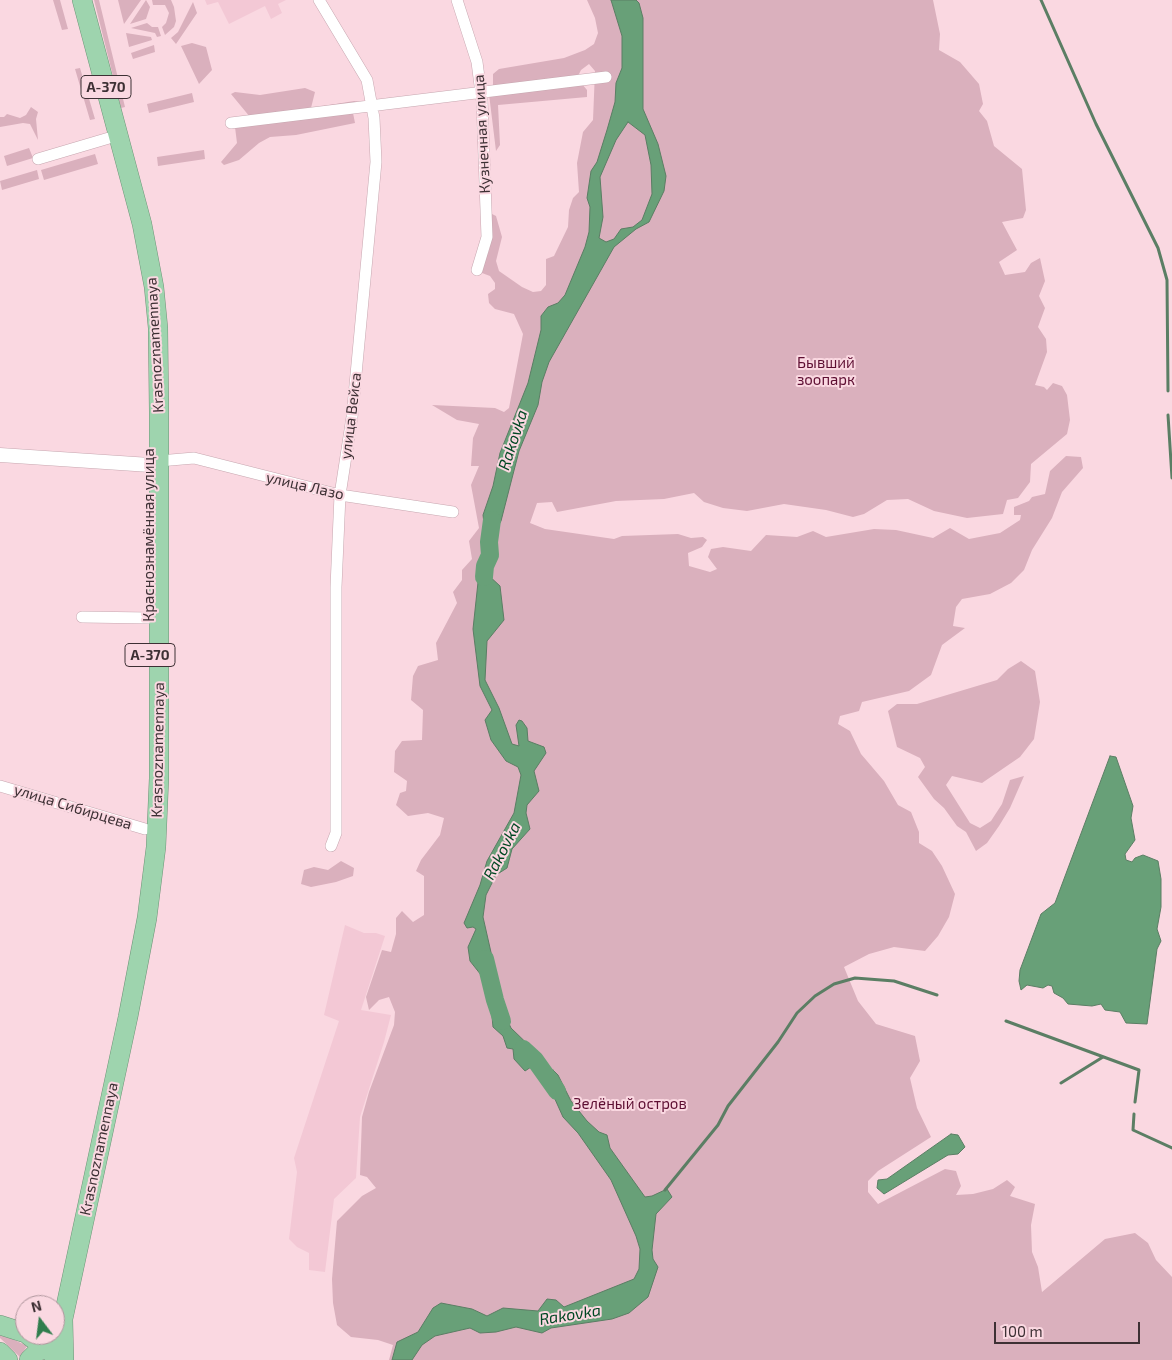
<!DOCTYPE html>
<html>
<head>
<meta charset="utf-8">
<style>
	body { margin:0 }
	#map { position:relative; width:1172px; height:1360px; overflow:hidden; background:#fad8e1; font-family:"Exo 2",sans-serif }
	canvas { display:block }
	.north { position:absolute; left:15px; top:1295px; width:50px; height:50px; box-sizing:border-box; background:#fad8e1; border:1px solid #ae959c; border-radius:50%; rotate:345deg; font-size:14px; font-weight:700; line-height:20px; text-align:center; color:#3d3034 }
	.north::after { content:''; display:block; margin:auto; width:18px; height:22px; background:#307d4d; clip-path:polygon(50% 0,100% 100%,50% 72%,0 100%) }
	.scale { position:absolute; left:994px; top:1322px; width:146px; height:22px; box-sizing:border-box; border:2px solid #3d3034; border-top:0; padding-left:6px; font-size:15px; line-height:18px; white-space:nowrap; color:#3d3034; -webkit-text-stroke:4px #fad8e1; paint-order:stroke }
</style>
</head>
<body>
<div id="map">
<canvas width="1172" height="1360"></canvas>
<div class="north">N</div>
<div class="scale">100 m</div>
</div>
<script>
const context = document.querySelector('canvas').getContext('2d');
context.lineJoin = 'round';
function paint(path, color) { context.fillStyle = color; context.fill(path, 'evenodd'); }
const poly = rows => new Path2D(rows.map(r => 'M' + r).join(''));
function stroke(path, color, width, dash) { context.strokeStyle = color; context.lineWidth = width; context.lineCap = dash ? 'butt' : 'round'; context.setLineDash(dash || []); context.stroke(path); }
function write(font, color, halo, rows, align = 'center') {
  context.font = font + ' "Exo 2",sans-serif'; context.lineWidth = 4; context.setLineDash([]); context.textBaseline = 'middle'; context.strokeStyle = halo; context.fillStyle = color; for (const [text, x, y, turn = 0] of rows) {
    context.save(); context.translate(x, y); context.rotate((+turn || 0) * Math.PI / 180); context.textAlign = isNaN(turn) ? turn : align; if (halo) context.strokeText(text, 0, 0); context.fillText(text, 0, 0); context.restore();
  }
}
paint(poly([
	[205,0,286,0,278,4,282,13,271,19,265,6,229,24,218,2,207,5],
	[345,925,364,933,376,933,385,936,361,1010,391,1015,384,1042,360,1117,356,1178,334,1199,325,1272,309,1270,309,1253,297,1247,289,1239,297,1172,294,1158,339,1021,324,1015]
]), '#f3c8d5');
paint(poly([
	[53,0,60,0,68,29,62,30],
	[94,0,99,0,125,107,121,108],
	[118,0,141,0,124,24],
	[146,0,150,7,146,19,130,24],
	[152,0,171,0,174,7,176,21,174,27,165,35,162,27,166,23,169,13,165,5,153,5],
	[587,0,933,0,940,34,939,50,960,62,979,84,983,104,979,111,987,121,994,146,1022,169,1026,210,1023,218,1002,222,1017,250,999,262,1005,275,1025,272,1031,263,1040,258,1045,281,1039,296,1045,308,1038,327,1046,339,1047,352,1035,385,1044,387,1047,390,1053,383,1062,386,1067,395,1070,420,1067,434,1031,464,1030,482,1018,498,1007,500,1003,514,967,518,934,511,908,499,887,500,864,514,853,517,826,510,784,504,747,511,723,508,704,502,694,493,664,499,616,501,557,512,552,502,537,503,530,523,545,529,614,539,622,536,678,534,691,538,703,537,707,540,702,547,688,553,689,566,710,572,717,569,708,557,711,549,723,547,751,551,766,535,797,537,813,531,826,537,874,529,896,530,933,538,950,528,969,539,1000,533,1020,520,1021,515,1014,515,1014,507,1029,501,1032,497,1045,494,1050,471,1066,456,1081,457,1083,468,1062,492,1052,518,1032,550,1024,570,1011,583,990,594,962,599,956,607,953,626,965,628,942,645,931,675,909,691,862,702,859,711,840,716,838,724,850,731,861,754,884,781,898,805,911,812,919,832,919,843,932,851,942,866,955,894,949,917,938,936,925,951,894,947,869,954,844,967,858,1001,876,1024,915,1036,920,1061,910,1078,917,1108,931,1137,878,1171,868,1181,868,1192,878,1204,945,1169,956,1171,961,1186,956,1195,973,1194,993,1189,1007,1180,1015,1187,1010,1196,1035,1204,1031,1225,1032,1252,1038,1267,1042,1292,1105,1239,1135,1233,1148,1243,1156,1260,1172,1277,1172,1360,389,1360,393,1345,378,1340,351,1337,337,1325,333,1303,332,1279,337,1221,362,1196,376,1188,367,1177,360,1175,362,1117,369,1092,394,1025,395,1012,389,997,379,1000,369,1010,366,997,382,950,391,952,396,934,396,918,402,911,413,922,424,915,424,876,416,871,421,860,440,835,444,818,428,813,408,816,396,805,400,793,406,791,407,781,394,772,395,751,402,741,422,740,423,710,411,700,413,676,418,666,438,660,436,643,457,603,453,592,462,580,462,570,472,559,469,541,479,528,471,485,479,466,471,466,473,438,479,424,457,420,432,405,495,408,504,412,509,408,523,334,514,314,495,309,489,303,488,294,495,289,495,283,490,276,482,273,484,261,489,251,492,214,496,216,502,237,496,261,499,271,522,287,533,292,541,291,546,285,546,259,554,256,568,227,569,210,573,198,579,192,577,163,583,132,593,120,595,71,589,64,581,70,577,78,587,90,587,97,498,105,500,145,496,151,488,86,493,86,493,74,499,69,564,58,585,50,594,44,598,33,595,18],
	[193,2,197,13,176,44,171,38,178,32],
	[147,23,152,27,158,27,161,36,157,37,155,33,131,28],
	[126,33,151,37,152,40,129,47],
	[192,43,206,47,212,70,199,84,181,46],
	[154,45,155,52,133,59,131,53],
	[80,68,95,119,90,120,75,69],
	[305,88,315,92,311,108,354,101,359,102,353,113,355,123,296,135,270,137,259,143,239,160,224,165,221,162,237,143,235,127,250,117,231,94,235,92,260,95],
	[192,93,194,102,149,113,147,104],
	[31,107,38,112,36,119,38,140,30,124,23,123,0,127,0,117,4,117,7,114,20,118,26,115],
	[29,148,33,158,7,166,4,156],
	[204,150,205,159,158,166,157,157],
	[95,154,98,164,44,180,41,170],
	[37,170,39,179,2,190,0,181],
	[1021,661,1035,671,1040,702,1034,739,1020,757,982,783,952,776,946,785,970,823,980,828,991,821,1002,804,1010,780,1024,776,1010,808,999,826,987,843,976,851,966,832,957,826,944,808,934,799,918,777,925,767,920,758,897,747,888,711,897,704,917,704,997,680,1008,669],
	[341,861,354,868,353,876,336,882,311,887,301,884,304,870,314,867,328,870],
	[0,1333,27,1346,20,1357,0,1338]
]), '#dab0bd');
const water = poly([
	[611,0,636,0,639,3,643,18,643,109,658,144,666,176,664,191,649,222,636,229,614,247,549,362,542,382,538,405,519,451,501,521,489,542,486,540,483,515,493,486,500,453,528,383,541,330,541,316,548,307,558,303,565,295,585,247,589,232,590,207,587,198,591,171,597,162,607,130,615,102,616,83,622,68,622,36,611,0],
	[628,122,645,135,651,165,652,194,642,220,633,227,621,229,614,239,606,242,599,238,603,217,600,177,616,140,628,122],
	[487,552,493,559,487,574,500,586,504,620,487,641,485,680,499,708,512,744,519,746,516,725,519,720,522,721,527,728,528,741,544,747,546,753,534,771,539,791,527,805,526,813,530,829,512,849,507,868,496,875,486,895,483,917,495,970,491,983,485,980,470,961,468,947,476,929,473,927,467,928,464,923,480,885,487,861,514,813,521,775,518,767,506,761,491,740,485,720,492,710,480,686,473,629,479,573,483,558,487,552],
	[1110,756,1116,757,1133,806,1131,818,1135,840,1125,854,1126,860,1132,862,1135,858,1143,855,1158,861,1161,879,1161,907,1157,929,1161,941,1157,949,1147,1024,1126,1023,1120,1012,1105,1010,1101,1004,1092,1006,1068,1004,1063,998,1054,993,1052,986,1048,985,1043,988,1027,985,1021,990,1019,981,1020,970,1041,914,1055,903,1110,756],
	[495,1000,500,1004,511,1028,544,1060,539,1066,534,1065,525,1071,514,1059,513,1049,507,1048,503,1036,493,1027,491,1006,495,1000],
	[553,1070,558,1075,571,1101,587,1121,599,1132,607,1135,610,1148,645,1197,652,1196,667,1189,672,1197,656,1214,652,1250,653,1259,658,1267,648,1297,629,1313,612,1319,551,1328,542,1333,516,1327,496,1332,480,1333,470,1328,435,1336,422,1345,412,1360,392,1360,397,1342,418,1332,433,1308,441,1303,472,1309,487,1316,503,1308,538,1311,547,1299,556,1300,564,1307,634,1279,639,1269,640,1249,636,1236,611,1180,578,1133,563,1117,554,1097,543,1083,544,1072,553,1070],
	[951,1134,958,1135,965,1147,958,1154,948,1155,884,1194,877,1188,878,1180,887,1179,951,1134]
]);
paint(water, '#68a078');
stroke(water, '#5b7e64', 1);
stroke(poly([
	[1041,0,1096,124,1158,248,1167,280,1168,391],
	[1168,415,1172,478],
	[1006,1021,1139,1070,1135,1102],
	[1061,1083,1103,1057],
	[1134,1114,1133,1130,1172,1148],
	[665,1190,718,1125,728,1106,778,1042,797,1013,815,996,834,984,855,978,894,981,937,995]
]), '#5b7e64', 3);
stroke(poly([
	[484,577,485,566,490,555,489,542,492,520],
	[485,959,495,1000,502,1021],
	[523,1049,535,1060,557,1091]
]), '#68a078', 18);
const minor = poly([
	[319,0,367,80,374,118,376,162,352,417,340,495,336,587,336,833,331,846],
	[457,0,477,62,482,101,487,237,477,270],
	[231,123,606,77],
	[38,159,109,138],
	[159,461,194,458,340,495,453,512],
	[82,617,149,618],
	[0,786,145,829]
]);
const tertiary = poly([
	[0,455,150,465]
]);
const trunk = poly([
	[0,1325,25,1333],
	[28,1335,61,1360],
	[0,1352,8,1360],
	[29,1360,43,1346,47,1335],
	[64,1360,63,1319,128,1017,147,918,156,847,159,778,159,412,158,328,154,287,142,224,82,0]
]);
stroke(minor, '#c7a7b0', 12);
stroke(tertiary, '#c7a7b0', 15);
stroke(trunk, '#6c9376', 20);
stroke(minor, '#fff', 11);
stroke(tertiary, '#fff', 14);
stroke(trunk, '#9ed4ae', 19);
for (const [x, y, w] of [
	[106,87,50],
	[150,655,50]
]) { const box = new Path2D(); box.roundRect(x - w / 2, y - 11.5, w, 23, 4); context.fillStyle = '#fad8e1'; context.fill(box); stroke(box, '#3d3034', 1); }
write('bold 14px', '#3d3034', null, [
	["А-370",106,87],
	["А-370",150,655]
]);
write('15px', '#3d3034', '#fad8e1', [
	["Кузнечная улица",482,134,-93],
	["Krasnoznamennaya",155,345,-93],
	["улица Вейса",351,416,-83],
	["улица Лазо",305,486,13],
	["Краснознамённая улица",149,535,-90],
	["Krasnoznamennaya",158,750,-89],
	["улица Сибирцева",73,807,17],
	["Krasnoznamennaya",99,1149,-78]
]);
write('15px', '#5d0e32', '#fad8e1', [
	["Бывший",826,363],
	["зоопарк",826,380],
	["Зелёный остров",630,1104]
]);
write('italic 16px', '#004823', '#fad8e1', [
	["Rakovka",513,440,-72],
	["Rakovka",502,851,-63],
	["Rakovka",570,1315,-9]
]);
</script>
</body>
</html>
